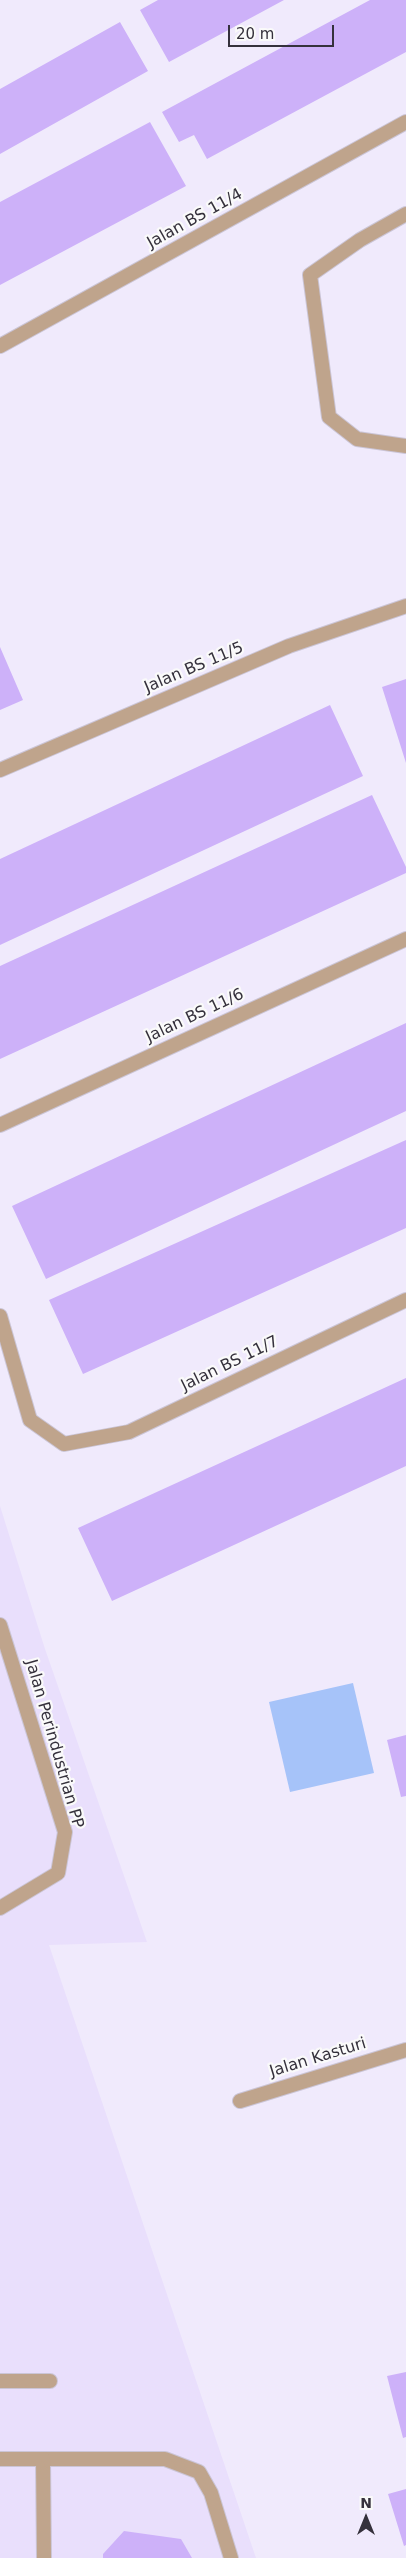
<!DOCTYPE html>
<html>
<head>
<meta charset="utf-8">
<style>
	body { margin:0 }
	#map { position:relative; width:406px; height:2558px; overflow:hidden; background:#f0eafc; font-family:"DejaVu Sans",sans-serif }
	canvas { display:block }
	.north { position:absolute; left:341px; top:2493px; width:50px; height:50px; -webkit-text-stroke:4px #fafafa; paint-order:stroke; rotate:0deg; font-size:14px; font-weight:700; line-height:20px; text-align:center; color:#35313c }
	.north::after { content:''; display:block; margin:auto; width:18px; height:22px; background:#35313c; clip-path:polygon(50% 0,100% 100%,50% 72%,0 100%) }
	.scale { position:absolute; left:228px; top:25px; width:106px; height:22px; box-sizing:border-box; border:2px solid #35313c; border-top:0; padding-left:6px; font-size:15px; line-height:18px; white-space:nowrap; color:#35313c; -webkit-text-stroke:4px #fafafa; paint-order:stroke }
</style>
</head>
<body>
<div id="map">
<canvas width="406" height="2558"></canvas>
<div class="north">N</div>
<div class="scale">20 m</div>
</div>
<script>
const context = document.querySelector('canvas').getContext('2d');
context.lineJoin = 'round';
function paint(path, color) { context.fillStyle = color; context.fill(path, 'evenodd'); }
const poly = rows => new Path2D(rows.map(r => 'M' + r).join(''));
function stroke(path, color, width, dash) { context.strokeStyle = color; context.lineWidth = width; context.lineCap = dash ? 'butt' : 'round'; context.setLineDash(dash || []); context.stroke(path); }
function write(font, color, halo, rows, align = 'center') {
  context.font = font + ' "DejaVu Sans",sans-serif'; context.lineWidth = 4.5; context.setLineDash([]); context.textBaseline = 'middle'; context.strokeStyle = halo; context.fillStyle = color; for (const [text, x, y, turn = 0] of rows) {
    context.save(); context.translate(x, y); context.rotate((+turn || 0) * Math.PI / 180); context.textAlign = isNaN(turn) ? turn : align; if (halo) context.strokeText(text, 0, 0); context.fillText(text, 0, 0); context.restore();
  }
}
paint(poly([
	[0,1506,45,1649,147,1942,49,1945,256,2558,0,2558]
]), '#e9dffc');
paint(poly([
	[353,1683,374,1773,290,1792,269,1702]
]), '#a6c3f9');
paint(poly([
	[158,0,284,0,169,62,140,10],
	[370,0,406,0,406,52,207,159,194,135,179,142,162,112],
	[120,22,148,71,0,154,0,89],
	[150,122,186,186,0,285,0,202],
	[0,647,23,700,0,710],
	[406,679,406,763,382,687],
	[330,705,363,776,0,945,0,859],
	[372,795,406,867,406,873,0,1059,0,966],
	[406,1023,406,1111,46,1279,12,1206],
	[406,1140,406,1228,83,1374,49,1300],
	[406,1378,406,1466,112,1601,78,1528],
	[406,1735,406,1796,401,1797,387,1740],
	[406,2372,406,2437,403,2438,387,2376],
	[406,2489,406,2545,404,2546,388,2494],
	[124,2531,181,2539,192,2558,103,2558,103,2554]
]), '#cdb1f9');
const service = poly([
	[406,214,360,240,310,275,329,417,357,439,406,446],
	[0,2381,50,2381],
	[43,2459,165,2459,199,2472,211,2493,231,2558]
]);
const minor = poly([
	[0,346,406,122],
	[0,770,289,646,406,606],
	[0,1125,406,939],
	[0,1316,30,1420,64,1444,129,1432,406,1300],
	[0,1625,65,1832,58,1873,0,1908],
	[0,2459,43,2459,44,2558]
]);
const tertiary = poly([
	[240,2101,406,2050]
]);
stroke(service, '#cbc5d6', 16);
stroke(minor, '#cbc5d6', 16);
stroke(tertiary, '#cbc5d6', 16);
stroke(service, '#bfa48c', 14);
stroke(minor, '#bfa48c', 14);
stroke(tertiary, '#bfa48c', 14);
write('16px', '#35313c', '#fafafa', [
	["Jalan BS 11/4",195,219,-29],
	["Jalan BS 11/5",194,668,-23],
	["Jalan BS 11/6",195,1016,-25],
	["Jalan BS 11/7",230,1364,-26],
	["Jalan Perindustrian PP",54,1744,74],
	["Jalan Kasturi",318,2058,-17]
]);
</script>
</body>
</html>
